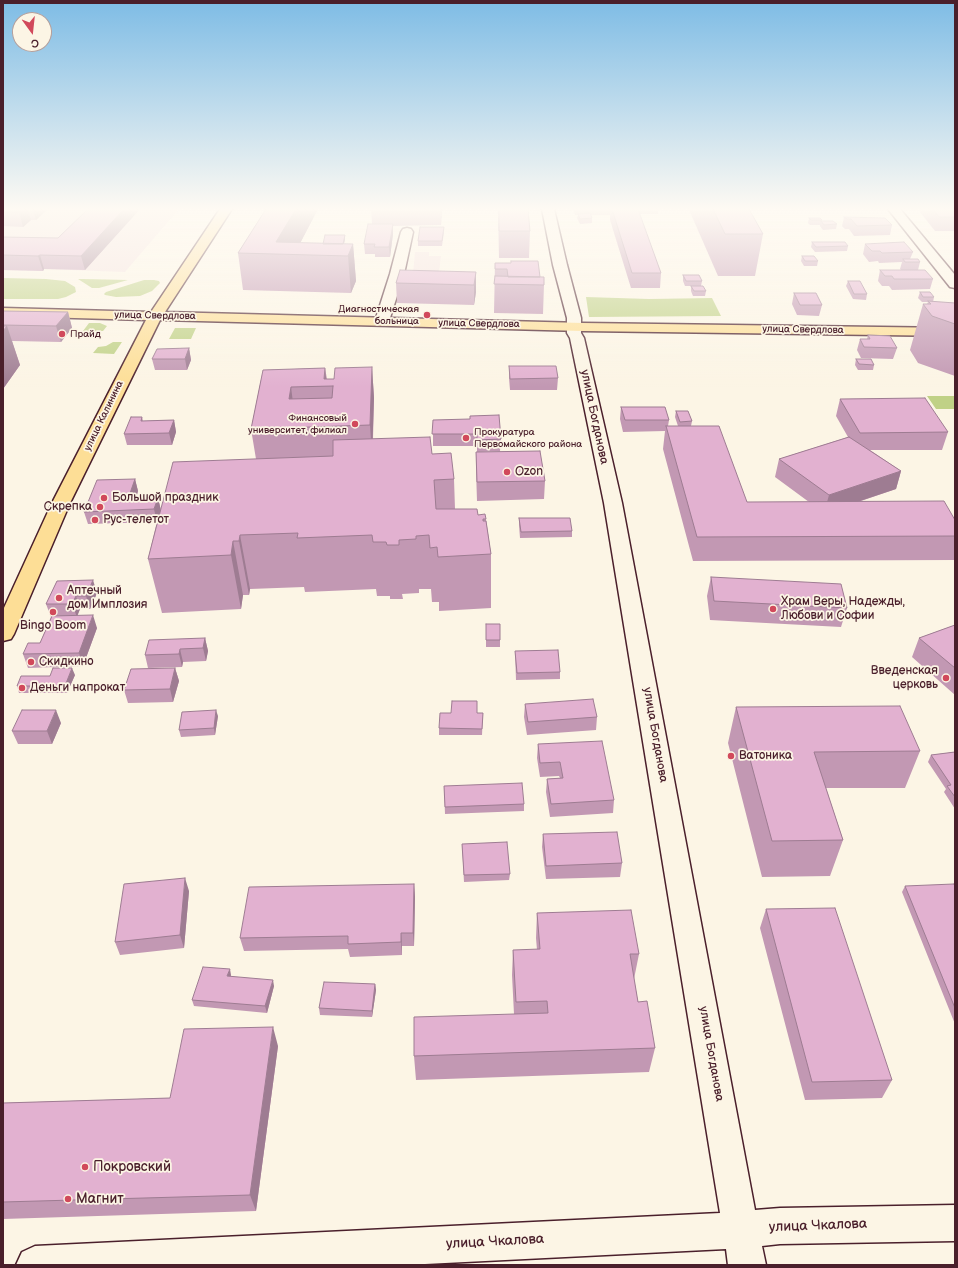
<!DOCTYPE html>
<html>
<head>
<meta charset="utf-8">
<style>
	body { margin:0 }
	#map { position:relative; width:958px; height:1268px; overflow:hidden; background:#fcf5e5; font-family:"Balsamiq Sans",sans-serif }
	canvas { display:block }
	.frame { position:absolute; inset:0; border:4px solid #4a1f2b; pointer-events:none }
	.north { position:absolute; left:12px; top:12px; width:40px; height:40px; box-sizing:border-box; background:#fcf5e5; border:1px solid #b59f9b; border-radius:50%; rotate:165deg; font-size:11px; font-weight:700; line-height:16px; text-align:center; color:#4a1f2b }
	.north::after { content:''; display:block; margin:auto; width:14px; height:18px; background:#d1495b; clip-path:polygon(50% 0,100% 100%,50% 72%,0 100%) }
</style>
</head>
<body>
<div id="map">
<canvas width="958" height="1268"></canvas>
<div class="frame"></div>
<div class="north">С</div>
</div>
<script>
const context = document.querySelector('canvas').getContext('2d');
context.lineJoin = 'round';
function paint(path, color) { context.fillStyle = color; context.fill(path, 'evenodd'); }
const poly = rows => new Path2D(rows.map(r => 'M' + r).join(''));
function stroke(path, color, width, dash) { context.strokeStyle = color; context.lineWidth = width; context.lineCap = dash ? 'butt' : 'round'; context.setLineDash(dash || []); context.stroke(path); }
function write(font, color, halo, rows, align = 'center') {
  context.font = font + ' "Balsamiq Sans",sans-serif'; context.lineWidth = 3.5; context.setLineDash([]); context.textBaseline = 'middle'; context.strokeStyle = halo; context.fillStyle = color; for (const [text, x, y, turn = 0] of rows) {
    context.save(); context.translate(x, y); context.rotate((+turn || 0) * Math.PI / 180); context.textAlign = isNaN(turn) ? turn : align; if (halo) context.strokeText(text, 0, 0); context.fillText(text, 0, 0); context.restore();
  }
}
paint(poly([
	[3,209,179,209,125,272,44,269,43,271,3,270],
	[415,252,429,252,429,256,441,256,439,273,413,273]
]), '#f4e1df');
paint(poly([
	[3,278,46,279,65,281,75,287,76,292,66,297,58,299,3,299],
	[78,279,83,279,128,280,99,288,92,288],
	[144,280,154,280,159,281,160,283,152,291,140,296,116,297,105,295,104,294,106,292],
	[586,297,649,299,712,298,721,316,589,317],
	[89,323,100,323,107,326,103,331,83,331],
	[175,328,196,328,191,339,169,339],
	[113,342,122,342,114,354,93,353,98,347,106,346],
	[927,396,955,396,955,409,936,409]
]), '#c0d186');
const street = poly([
	[542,209,554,209,567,265,581,318,581,333,584,338,622,503,755,1210,780,1208,955,1205,955,1241,780,1244,762,1246,766,1265,728,1265,726,1249,405,1265,16,1265,22,1252,35,1246,720,1213,604,503,570,338,567,333,567,318,553,265,542,209],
	[407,228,411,229,413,232,404,274,389,321,387,324,382,325,377,324,375,321,390,274,401,232,403,229,407,228]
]);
const secondary = poly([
	[888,209,900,209,955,275,955,288,950,287,888,209]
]);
const primary = poly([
	[220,209,232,209,165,312,583,323,955,328,955,336,583,331,160,320,70,503,14,634,11,639,3,641,3,610,52,503,146,320,3,316,3,308,151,312,220,209]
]);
stroke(street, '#4a1f2b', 3);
stroke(secondary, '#4a1f2b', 3);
stroke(primary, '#4a1f2b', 3);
paint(street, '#fcf5e5');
paint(secondary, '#fcf5e5');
paint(primary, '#fdde96');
paint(poly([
	[3,209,48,209,36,220,31,220,23,227,3,226],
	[88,209,140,209,85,270,44,269,43,271,3,270,3,237,58,238],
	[266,209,318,209,300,243,323,244,345,235,345,239,344,244,353,244,356,281,351,293,243,290,238,253],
	[371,209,442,209,441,225,393,226,393,234,390,257,375,257,375,254,365,254,364,244,372,224],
	[498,209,528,209,530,231,529,258,499,258],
	[573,209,658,209,658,214,639,214,661,273,660,288,631,288,610,220,610,215,591,215,592,218,592,223,580,224,577,218,578,215,575,215],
	[690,209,749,209,763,234,755,276,718,276,690,212],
	[921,209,955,209,955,231,935,231,920,212],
	[844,217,892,225,890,235,854,236,849,229,845,229,842,226],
	[809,218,822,220,822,221,837,224,836,229,823,230,820,226,820,225,810,225,808,223],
	[444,232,442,246,418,246,418,241],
	[812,242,848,246,847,251,815,252,811,247],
	[865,244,913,252,910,259,920,262,918,270,933,279,930,289,892,290,889,286,882,286,878,281,880,270,901,270,900,269,902,262,879,263,878,261,869,262,863,254],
	[802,256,818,261,817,266,804,266,801,261],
	[495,263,544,285,543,314,494,313],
	[476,272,476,292,474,305,397,303,396,283],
	[683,275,702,281,701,286,706,291,705,296,693,296,691,291,691,286,685,286,683,281],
	[848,281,867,294,866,300,853,299,846,286],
	[920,292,934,297,933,302,955,303,955,376,918,363,910,350,923,304,927,304,928,302,922,302,918,298],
	[794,293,822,305,819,316,797,315,792,304],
	[3,311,68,312,72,328,61,342,12,341,20,365,3,389],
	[868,335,897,348,893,359,861,358,857,350,860,339,867,339],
	[189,348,191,360,187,370,155,370,152,359],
	[856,359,874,365,873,370,858,370,855,365],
	[509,366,558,378,557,390,510,390,509,378],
	[372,367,374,398,373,439,432,454,454,479,455,509,478,515,486,519,491,554,491,608,439,611,439,602,432,602,431,589,419,589,419,593,402,594,403,599,390,599,390,596,377,596,376,589,305,592,304,587,250,589,249,595,243,595,241,609,162,613,148,559,157,522,88,524,84,512,135,479,138,491,136,499,158,498,161,510,256,459,251,429,263,370,325,368,327,379,334,379],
	[840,399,948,432,942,450,870,450,901,471,896,489,858,502,955,520,955,560,693,561,663,449,665,431,623,432,620,419,621,407,669,420,668,426,678,426,675,417,676,411,692,421,691,426,747,502,809,502,775,477,779,459,848,437,836,416],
	[142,417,143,421,174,420,176,432,172,445,127,445,124,434],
	[433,420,501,439,500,451,477,452,477,446,433,446],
	[476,452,545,481,544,499,477,501,476,470],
	[519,518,572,531,572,537,520,538,519,525],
	[711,577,847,608,841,627,710,620,707,596],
	[57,581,97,593,90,609,80,609,77,615,97,628,83,666,28,668,23,654,40,643,51,617,46,604],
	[486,624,500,640,500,647,486,647],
	[955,625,955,695,912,657,919,638],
	[205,638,208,651,206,661,183,662,182,667,148,668,145,655],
	[515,651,560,672,560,679,516,680],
	[175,668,179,681,173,702,128,703,124,690],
	[75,675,67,693,19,693,17,686,50,676],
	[525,704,597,717,596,730,527,735,524,717],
	[736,707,920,751,905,788,826,788,843,840,830,876,762,877,728,743],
	[483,713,482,735,439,735,439,728],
	[218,716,215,735,181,737,179,730],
	[61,723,52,744,18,744,12,731],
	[538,744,614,800,613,813,550,817,546,792,547,779,560,778,559,776,540,777,537,758],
	[955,752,955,809,944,792,946,789,928,762,931,755],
	[444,786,524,804,524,811,445,814],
	[543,834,622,863,620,877,546,879,542,847],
	[462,844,510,874,509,880,464,882],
	[414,884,415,897,414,946,402,946,402,955,350,957,348,949,244,951,240,938],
	[905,886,955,887,955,1024,902,892],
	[189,891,184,948,120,955,115,942],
	[766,909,892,1080,882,1098,805,1100,760,928],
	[537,913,639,954,634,979,638,1002,655,1048,649,1072,416,1080,414,1056,514,1014,512,975,513,950,537,950,536,938],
	[231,975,231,976,274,986,267,1013,194,1006,192,1000],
	[375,984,376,990,372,1017,320,1015,319,1008],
	[278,1046,256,1211,3,1219,3,1103,170,1098]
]), '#c298b3');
paint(poly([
	[23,209,28,209,31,220,23,227,19,212],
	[33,209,48,209,36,220],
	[124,209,140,209,85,270,81,256],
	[296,209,318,209,294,255,276,242],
	[441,209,442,209,441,225],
	[393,224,393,234,390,257,389,247],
	[345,235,345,239,341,256,340,256],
	[353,244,356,281,351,293,348,256],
	[40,255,44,269,43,271,38,256],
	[476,272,476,292,474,305,474,285],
	[68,312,72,328,61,342,56,326],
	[7,326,20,365,3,389,3,331],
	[189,348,191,360,187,370,185,359],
	[372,367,374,398,372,457,370,425],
	[325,368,327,386,324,379],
	[291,387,295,418,289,399],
	[174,420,176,432,172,445,169,433],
	[901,471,896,489,824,513,829,495],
	[135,479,138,491,132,510,128,499],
	[158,498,161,511,157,522,154,509],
	[240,535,250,589,249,595,239,541],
	[233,541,243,595,241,609,231,555],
	[93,580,97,593,90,609,86,596],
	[76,596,80,609,77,617,72,604],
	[93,615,97,628,83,666,79,653],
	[205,638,208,651,206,661,203,648],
	[180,649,183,662,182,667,179,654],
	[72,668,75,675,67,693,65,686],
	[175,668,179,681,173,702,170,689],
	[56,710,61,723,52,744,47,731],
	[216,710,218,716,215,735,214,728],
	[185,878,189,891,184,948,180,935],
	[414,884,415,897,414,946,413,933],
	[401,933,402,946,402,955,401,942],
	[230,969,231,975,229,982,227,976],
	[273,980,274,986,267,1013,265,1006],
	[375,984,376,990,372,1017,372,1011],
	[273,1027,278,1046,256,1211,250,1195]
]), '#9e7c92');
const building = poly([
	[3,209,23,209,19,212,3,212,3,209],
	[88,209,124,209,81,256,40,255,38,256,3,255,3,237,58,238,88,209],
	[266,209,296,209,276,242,353,244,348,256,238,253,266,209],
	[499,209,528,209,530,231,499,231,499,209],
	[574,209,610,209,610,210,575,210,574,209],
	[612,209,638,209,661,273,632,273,612,209],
	[713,209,749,209,763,234,725,234,713,209],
	[933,209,955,209,955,217,939,217,933,209],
	[590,213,592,218,580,219,578,214,590,213],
	[844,217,885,218,892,225,857,226,851,219,847,219,844,217],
	[809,218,820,218,822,220,811,220,809,218],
	[821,221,833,221,837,224,824,225,821,221],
	[368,224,393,224,389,247,374,247,375,244,364,244,368,224],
	[420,227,444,227,442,241,418,241,420,227],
	[325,235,345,235,343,244,323,244,325,235],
	[812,242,845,242,848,246,816,247,812,242],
	[904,242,913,252,882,253,880,251,872,251,865,244,904,242],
	[802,256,814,256,818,261,805,261,802,256],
	[903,259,918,259,920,262,905,262,903,259],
	[511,261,538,261,540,277,508,277,507,269,495,269,495,263,511,263,511,261],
	[400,270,476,272,474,285,396,283,400,270],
	[880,270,925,270,933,279,894,279,892,276,885,276,880,270],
	[683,275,699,275,702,281,686,281,683,275],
	[495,276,544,277,544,285,494,284,495,276],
	[848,281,860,281,867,294,854,294,848,281],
	[691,286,703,286,706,291,694,291,691,286],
	[920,292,930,292,934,297,923,297,920,292],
	[794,293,816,293,822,305,800,305,794,293],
	[928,301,955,303,955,324,932,316,923,304,931,304,928,301],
	[3,311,68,312,56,326,3,325,3,311],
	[3,326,7,326,3,331,3,326],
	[868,335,890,336,897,348,864,347,860,339,870,339,868,335],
	[189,348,185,359,152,359,157,349,189,348],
	[856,359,871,359,874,365,859,364,856,359],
	[509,366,556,366,558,378,510,379,509,366],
	[372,367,370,425,251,429,263,370,325,368,324,379,334,379,335,368,372,367],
	[333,386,332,398,289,399,291,387,333,386],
	[925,398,948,432,860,433,840,399,925,398],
	[621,407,665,407,669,420,625,420,621,407],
	[676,411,688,411,692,421,680,422,676,411],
	[499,415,501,439,477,440,477,434,432,434,433,420,470,419,470,416,499,415],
	[131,417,142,417,141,421,174,420,169,433,124,434,131,417],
	[666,426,719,426,747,502,944,501,955,520,955,536,697,537,666,426],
	[430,437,432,454,451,453,454,479,434,480,436,509,477,509,478,515,485,514,486,519,483,519,483,521,486,521,491,554,438,557,437,547,430,548,429,535,416,536,416,539,399,540,399,545,387,545,386,542,373,542,372,535,297,538,298,533,240,535,239,541,233,541,231,555,148,559,173,462,333,456,333,440,430,437],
	[849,437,901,471,829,495,779,459,849,437],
	[540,451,545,481,477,482,476,452,540,451],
	[135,479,128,499,158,498,154,509,84,512,97,480,135,479],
	[519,518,570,518,572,531,521,532,519,518],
	[711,577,841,584,847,608,714,601,711,577],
	[93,580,86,596,76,596,72,604,46,604,57,581,93,580],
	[93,615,79,653,23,654,28,643,40,643,52,616,93,615],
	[486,624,500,624,500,640,486,640,486,624],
	[955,625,955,668,919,638,955,625],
	[205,638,203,648,180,649,179,654,145,655,149,640,205,638],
	[558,650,560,672,517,673,515,651,558,650],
	[53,668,72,668,65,686,17,686,21,676,50,676,53,668],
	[175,668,170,689,124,690,131,669,175,668],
	[593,699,597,717,528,722,525,704,593,699],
	[452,701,477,701,477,713,483,713,482,729,439,728,440,713,451,713,452,701],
	[900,706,920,751,814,752,843,840,772,841,736,707,900,706],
	[22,710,56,710,47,731,12,731,22,710],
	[216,710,214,728,179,730,182,712,216,710],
	[602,741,614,800,551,804,547,779,563,778,560,762,540,763,538,744,602,741],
	[955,752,955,797,947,786,951,785,931,755,955,752],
	[522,783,524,804,445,807,444,786,522,783],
	[617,832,622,863,546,866,543,834,617,832],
	[507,842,510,874,464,875,462,844,507,842],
	[185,878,180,935,115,942,124,884,185,878],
	[414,884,413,933,401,933,401,942,348,944,348,936,240,938,249,887,414,884],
	[954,884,955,887,955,1008,905,886,954,884],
	[835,908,892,1080,812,1082,766,909,835,908],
	[631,910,639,954,630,954,638,1002,647,1001,655,1048,414,1056,414,1017,548,1013,547,1001,516,1002,513,950,540,949,537,913,631,910],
	[203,967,230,969,227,976,273,980,265,1006,192,1000,203,967],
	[324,982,375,984,372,1011,319,1008,324,982],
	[273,1027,250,1195,3,1202,3,1103,170,1098,184,1029,273,1027]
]);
paint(building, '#e2b1d0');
stroke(building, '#9e7c92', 1);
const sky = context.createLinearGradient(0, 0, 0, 387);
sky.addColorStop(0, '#7ebce5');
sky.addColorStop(0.54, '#fefaf3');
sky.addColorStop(1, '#fefaf300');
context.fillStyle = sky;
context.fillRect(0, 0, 958, 387);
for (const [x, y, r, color] of [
	[427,315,4,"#d1495b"],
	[62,334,4,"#d1495b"],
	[355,424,4,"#d1495b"],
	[466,438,4,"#d1495b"],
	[507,472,4,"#d1495b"],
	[104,498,4,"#d1495b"],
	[100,507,4,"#d1495b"],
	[95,520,4,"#d1495b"],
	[59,598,4,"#d1495b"],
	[773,609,4,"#d1495b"],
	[53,612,4,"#d1495b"],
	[31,662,4,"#d1495b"],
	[946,678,4,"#d1495b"],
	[22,688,4,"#d1495b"],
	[731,756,4,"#d1495b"],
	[85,1167,4,"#d1495b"],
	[68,1199,4,"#d1495b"]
]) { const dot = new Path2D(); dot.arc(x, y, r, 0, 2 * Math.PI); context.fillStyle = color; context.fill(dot); stroke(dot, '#fcf5e5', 1.5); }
write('10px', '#4a1f2b', '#fcf5e5', [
	["Диагностическая",419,309],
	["больница",419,321],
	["Прайд",70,334,"left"],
	["Финансовый",347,418],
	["университет, филиал",347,430],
	["Прокуратура",474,432,"left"],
	["Первомайского района",474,444,"left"]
], 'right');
write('10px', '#4a1f2b', '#fcf5e5', [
	["улица Свердлова",155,316,1],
	["улица Свердлова",479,324,1],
	["улица Свердлова",803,330,1],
	["улица Калинина",104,416,-64]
]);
write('12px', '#4a1f2b', '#fcf5e5', [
	["улица Богданова",594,417,78],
	["улица Богданова",655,735,80],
	["улица Богданова",711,1054,80]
]);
write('12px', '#4a1f2b', '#fcf5e5', [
	["Ozon",515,472],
	["Большой праздник",112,498],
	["Скрепка",92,507,"right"],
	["Рус-телетот",103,520],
	["Аптечный",67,591],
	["дом Имплозия",67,605],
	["Храм Веры, Надежды,",781,602],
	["Любови и Софии",781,616],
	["Bingo Boom",53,626,"center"],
	["Скидкино",39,662],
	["Введенская",938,671,"right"],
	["церковь",938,685,"right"],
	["Деньги напрокат",30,688],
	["Ватоника",739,756]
], 'left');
write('14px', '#4a1f2b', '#fcf5e5', [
	["Покровский",93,1167],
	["Магнит",76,1199]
], 'left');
write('14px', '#4a1f2b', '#fcf5e5', [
	["улица Чкалова",818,1226,-2],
	["улица Чкалова",495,1242,-3]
]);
</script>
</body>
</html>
